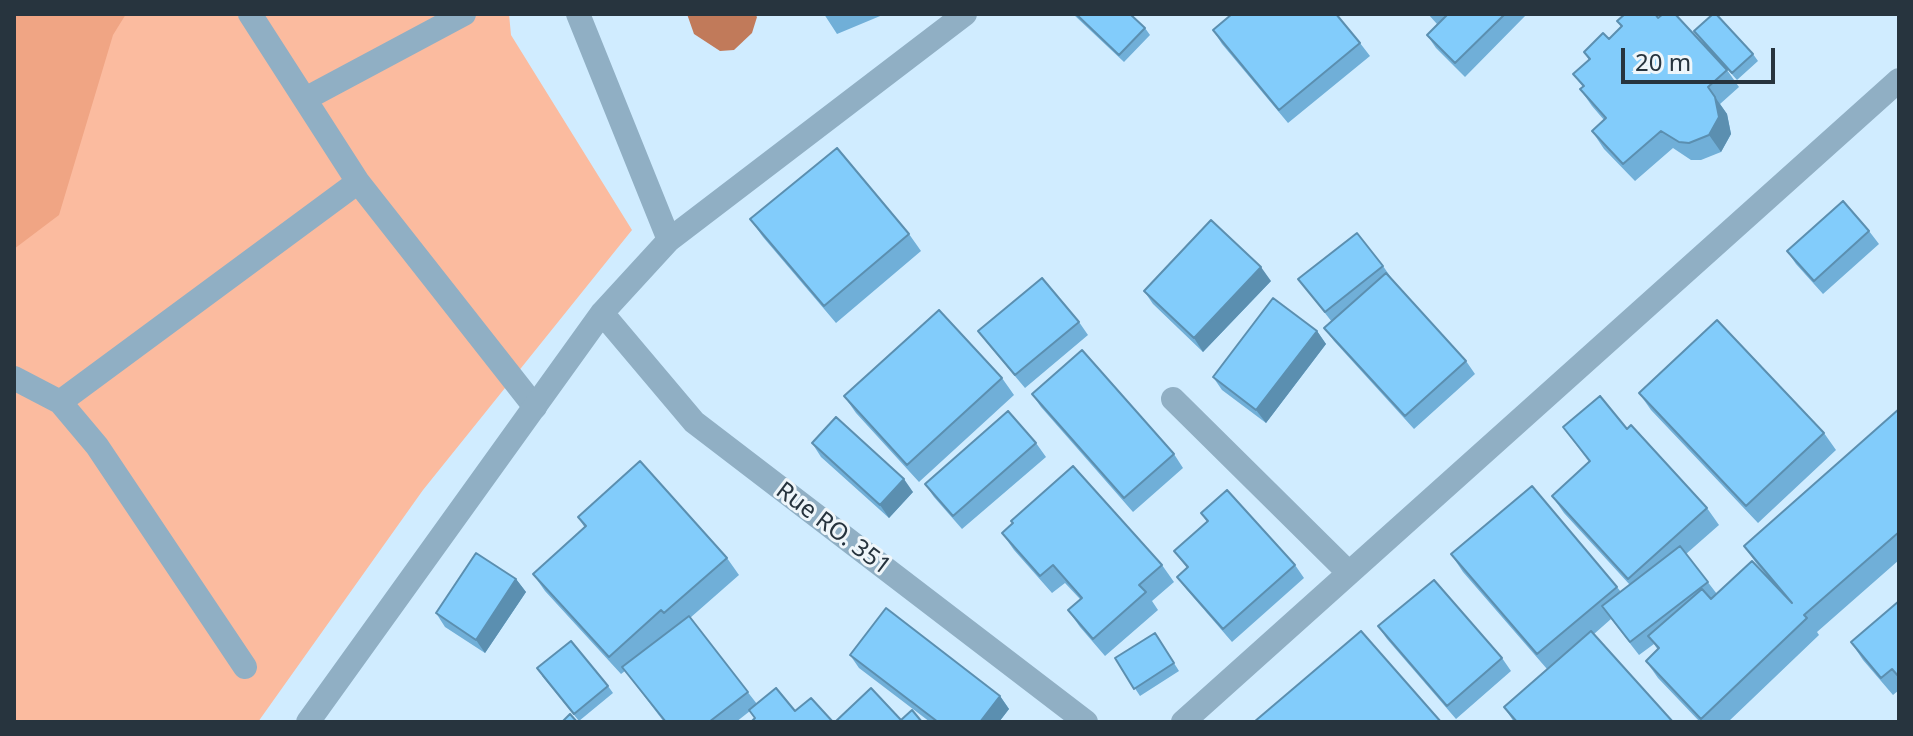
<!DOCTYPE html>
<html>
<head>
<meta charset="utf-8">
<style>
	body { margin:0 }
	#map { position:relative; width:1913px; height:736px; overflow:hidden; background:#d0ecff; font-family:"Noto Sans",sans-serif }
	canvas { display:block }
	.frame { position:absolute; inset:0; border:16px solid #27343e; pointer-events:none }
	.scale { position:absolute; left:1621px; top:48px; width:154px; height:36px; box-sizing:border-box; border:4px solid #27343e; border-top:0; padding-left:10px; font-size:24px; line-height:28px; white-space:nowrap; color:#27343e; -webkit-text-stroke:6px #eff6fa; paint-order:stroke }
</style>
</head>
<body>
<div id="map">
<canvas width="1913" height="736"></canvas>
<div class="frame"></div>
<div class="scale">20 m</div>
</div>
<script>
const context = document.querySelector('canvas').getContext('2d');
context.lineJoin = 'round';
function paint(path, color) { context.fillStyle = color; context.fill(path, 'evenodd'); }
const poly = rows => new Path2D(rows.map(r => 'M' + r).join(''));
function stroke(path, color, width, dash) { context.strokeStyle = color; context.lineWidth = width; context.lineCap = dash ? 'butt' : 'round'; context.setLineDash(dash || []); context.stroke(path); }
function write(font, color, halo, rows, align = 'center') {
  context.font = font + ' "Noto Sans",sans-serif'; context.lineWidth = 6; context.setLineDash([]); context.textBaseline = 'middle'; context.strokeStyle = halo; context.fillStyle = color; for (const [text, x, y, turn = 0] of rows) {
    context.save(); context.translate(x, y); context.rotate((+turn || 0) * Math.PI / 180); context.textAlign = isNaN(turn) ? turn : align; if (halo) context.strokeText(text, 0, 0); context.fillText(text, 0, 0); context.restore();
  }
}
paint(poly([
	[14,14,509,14,511,35,632,230,423,490,258,722,14,722]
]), '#fbbb9f');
paint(poly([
	[14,14,126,14,113,35,59,215,14,249]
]), '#f0a584');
paint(poly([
	[687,14,755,14,757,17,752,33,734,50,720,51,694,34]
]), '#c17a5a');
stroke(poly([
	[250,14,358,182,535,407],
	[305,99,464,14],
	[14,378,60,402,97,446,245,667],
	[60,402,358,182]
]), '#90afc4', 24);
stroke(poly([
	[578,14,669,240],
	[602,313,694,422,1086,722],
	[1173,399,1349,573],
	[308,722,602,313,669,240,965,14],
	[1183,722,1899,80]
]), '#90afc4', 24);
paint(poly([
	[824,14,885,14,837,34],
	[1073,14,1130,14,1145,28,1150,35,1124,62],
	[1428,14,1527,14,1465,77,1436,48,1427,35,1437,24],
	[1658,18,1727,70,1739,87,1720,104,1727,114,1731,134,1721,152,1701,160,1691,160,1673,148,1635,181,1604,149,1592,131,1604,120,1592,106,1580,89,1583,87,1573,74,1589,60,1584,52,1609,39,1621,27,1617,21],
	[1213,30,1360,43,1370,56,1288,123,1222,44],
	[1694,31,1753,54,1758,61,1737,80],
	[750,219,909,234,921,251,836,323,763,237],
	[1869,231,1879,244,1823,294,1796,264,1787,251],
	[1383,266,1392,279,1391,280,1466,361,1475,374,1414,429,1334,341,1324,328,1332,322,1298,279],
	[1271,281,1203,352,1153,304,1144,291],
	[1079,322,1088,335,1025,388,988,344,978,331],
	[1317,331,1326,344,1266,423,1222,390,1213,377],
	[1002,378,1014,395,919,482,856,413,844,396],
	[1639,393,1824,433,1836,450,1758,523,1651,410],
	[1032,394,1174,454,1183,468,1133,512,1041,407],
	[1899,409,1899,560,1817,632,1819,635,1728,722,1700,722,1658,678,1646,661,1658,650,1654,644,1639,655,1611,619,1594,634,1673,722,1514,722,1504,707,1547,669,1463,572,1451,554,1617,587,1621,592,1630,585,1564,513,1552,496,1589,462,1563,427,1627,429,1707,508,1719,525,1686,554,1717,594,1773,583,1756,563,1744,546],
	[812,443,913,492,889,518,821,457],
	[1036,443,1046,457,962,529,934,497,925,484],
	[1201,513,1295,565,1304,578,1232,642,1187,590,1177,577,1187,568,1174,551,1207,522],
	[578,517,727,558,739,575,690,618,757,704,795,711,833,722,755,719,750,711,736,722,664,722,625,671,621,674,545,591,533,574,585,528],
	[1002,533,1162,565,1174,582,1152,601,1158,610,1105,656,1080,627,1068,610,1080,599,1065,583,1052,593,1014,550],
	[516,579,526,592,485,653,445,627,436,613],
	[1899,601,1899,690,1893,695,1863,660,1851,642],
	[1378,626,1502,658,1511,671,1456,719,1387,639],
	[1155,633,1179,671,1140,696,1115,658],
	[850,655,1000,696,1009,709,999,722,930,722,859,668],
	[542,676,608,686,613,693,579,721]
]), '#70afd8');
paint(poly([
	[1715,97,1727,114,1731,134,1721,152,1709,135],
	[1261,267,1271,281,1203,352,1194,338],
	[1317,331,1326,344,1266,423,1256,410],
	[904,479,913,492,889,518,880,505],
	[516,579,526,592,485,653,476,640],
	[1000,696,1009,709,999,722,980,722]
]), '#5b8fb0');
const building = poly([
	[1076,14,1130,14,1145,28,1119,55,1076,14],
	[1232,14,1336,14,1360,43,1279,110,1213,30,1232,14],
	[1448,14,1505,14,1455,63,1427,35,1448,14],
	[1625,14,1655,14,1658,18,1663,14,1675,14,1727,70,1708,87,1715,97,1719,117,1709,135,1689,143,1679,142,1661,131,1623,164,1592,131,1606,118,1580,89,1584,86,1573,74,1590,59,1584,52,1603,33,1609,39,1622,26,1617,21,1625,14],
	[1713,14,1716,14,1753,54,1732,73,1694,31,1713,14],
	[837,148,909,234,824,306,750,219,837,148],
	[1843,201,1869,231,1814,281,1787,251,1843,201],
	[1211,220,1261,267,1194,338,1144,291,1211,220],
	[1357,233,1383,266,1325,312,1298,279,1357,233],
	[1386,273,1466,361,1405,416,1324,328,1386,273],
	[1042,278,1079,322,1015,375,978,331,1042,278],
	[1273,298,1317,331,1256,410,1213,377,1273,298],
	[939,310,1002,378,907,465,844,396,939,310],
	[1717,320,1824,433,1746,506,1639,393,1717,320],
	[1082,350,1174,454,1124,498,1032,394,1082,350],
	[1600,396,1627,429,1631,425,1707,508,1628,579,1552,496,1590,461,1563,427,1600,396],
	[1899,409,1899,532,1804,615,1807,618,1701,719,1646,661,1659,648,1648,636,1702,589,1711,599,1752,561,1792,603,1744,546,1899,409],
	[1008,411,1036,443,953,516,925,484,1008,411],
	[836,417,904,479,880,505,812,443,836,417],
	[640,461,727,558,664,613,661,610,609,657,533,574,586,526,578,517,640,461],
	[1073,466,1162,565,1139,585,1146,592,1093,639,1068,610,1082,598,1053,565,1040,576,1002,533,1013,523,1011,521,1073,466],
	[1532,486,1617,587,1537,654,1451,554,1532,486],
	[1227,490,1295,565,1223,629,1177,577,1188,567,1174,551,1208,521,1201,513,1227,490],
	[1680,546,1708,582,1630,642,1602,606,1680,546],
	[476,553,516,579,476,640,436,613,476,553],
	[1434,580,1502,658,1447,706,1378,626,1434,580],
	[1899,601,1899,677,1892,669,1881,678,1851,642,1899,601],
	[886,608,1000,696,980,722,938,722,850,655,886,608],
	[689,616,748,692,709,722,666,722,622,667,689,616],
	[1361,631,1441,722,1254,722,1361,631],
	[1591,631,1673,722,1517,722,1504,707,1591,631],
	[1155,633,1174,663,1134,689,1115,658,1155,633],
	[571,641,608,686,574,714,537,668,571,641],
	[776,688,795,711,811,698,833,722,751,722,755,718,749,710,776,688],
	[871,688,901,720,912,710,922,722,835,722,871,688],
	[570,714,577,722,562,722,570,714]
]);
paint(building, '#82ccfb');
stroke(building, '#5b8fb0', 2);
write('24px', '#27343e', '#eff6fa', [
	["Rue RO. 351",833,529,37]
]);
</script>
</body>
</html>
